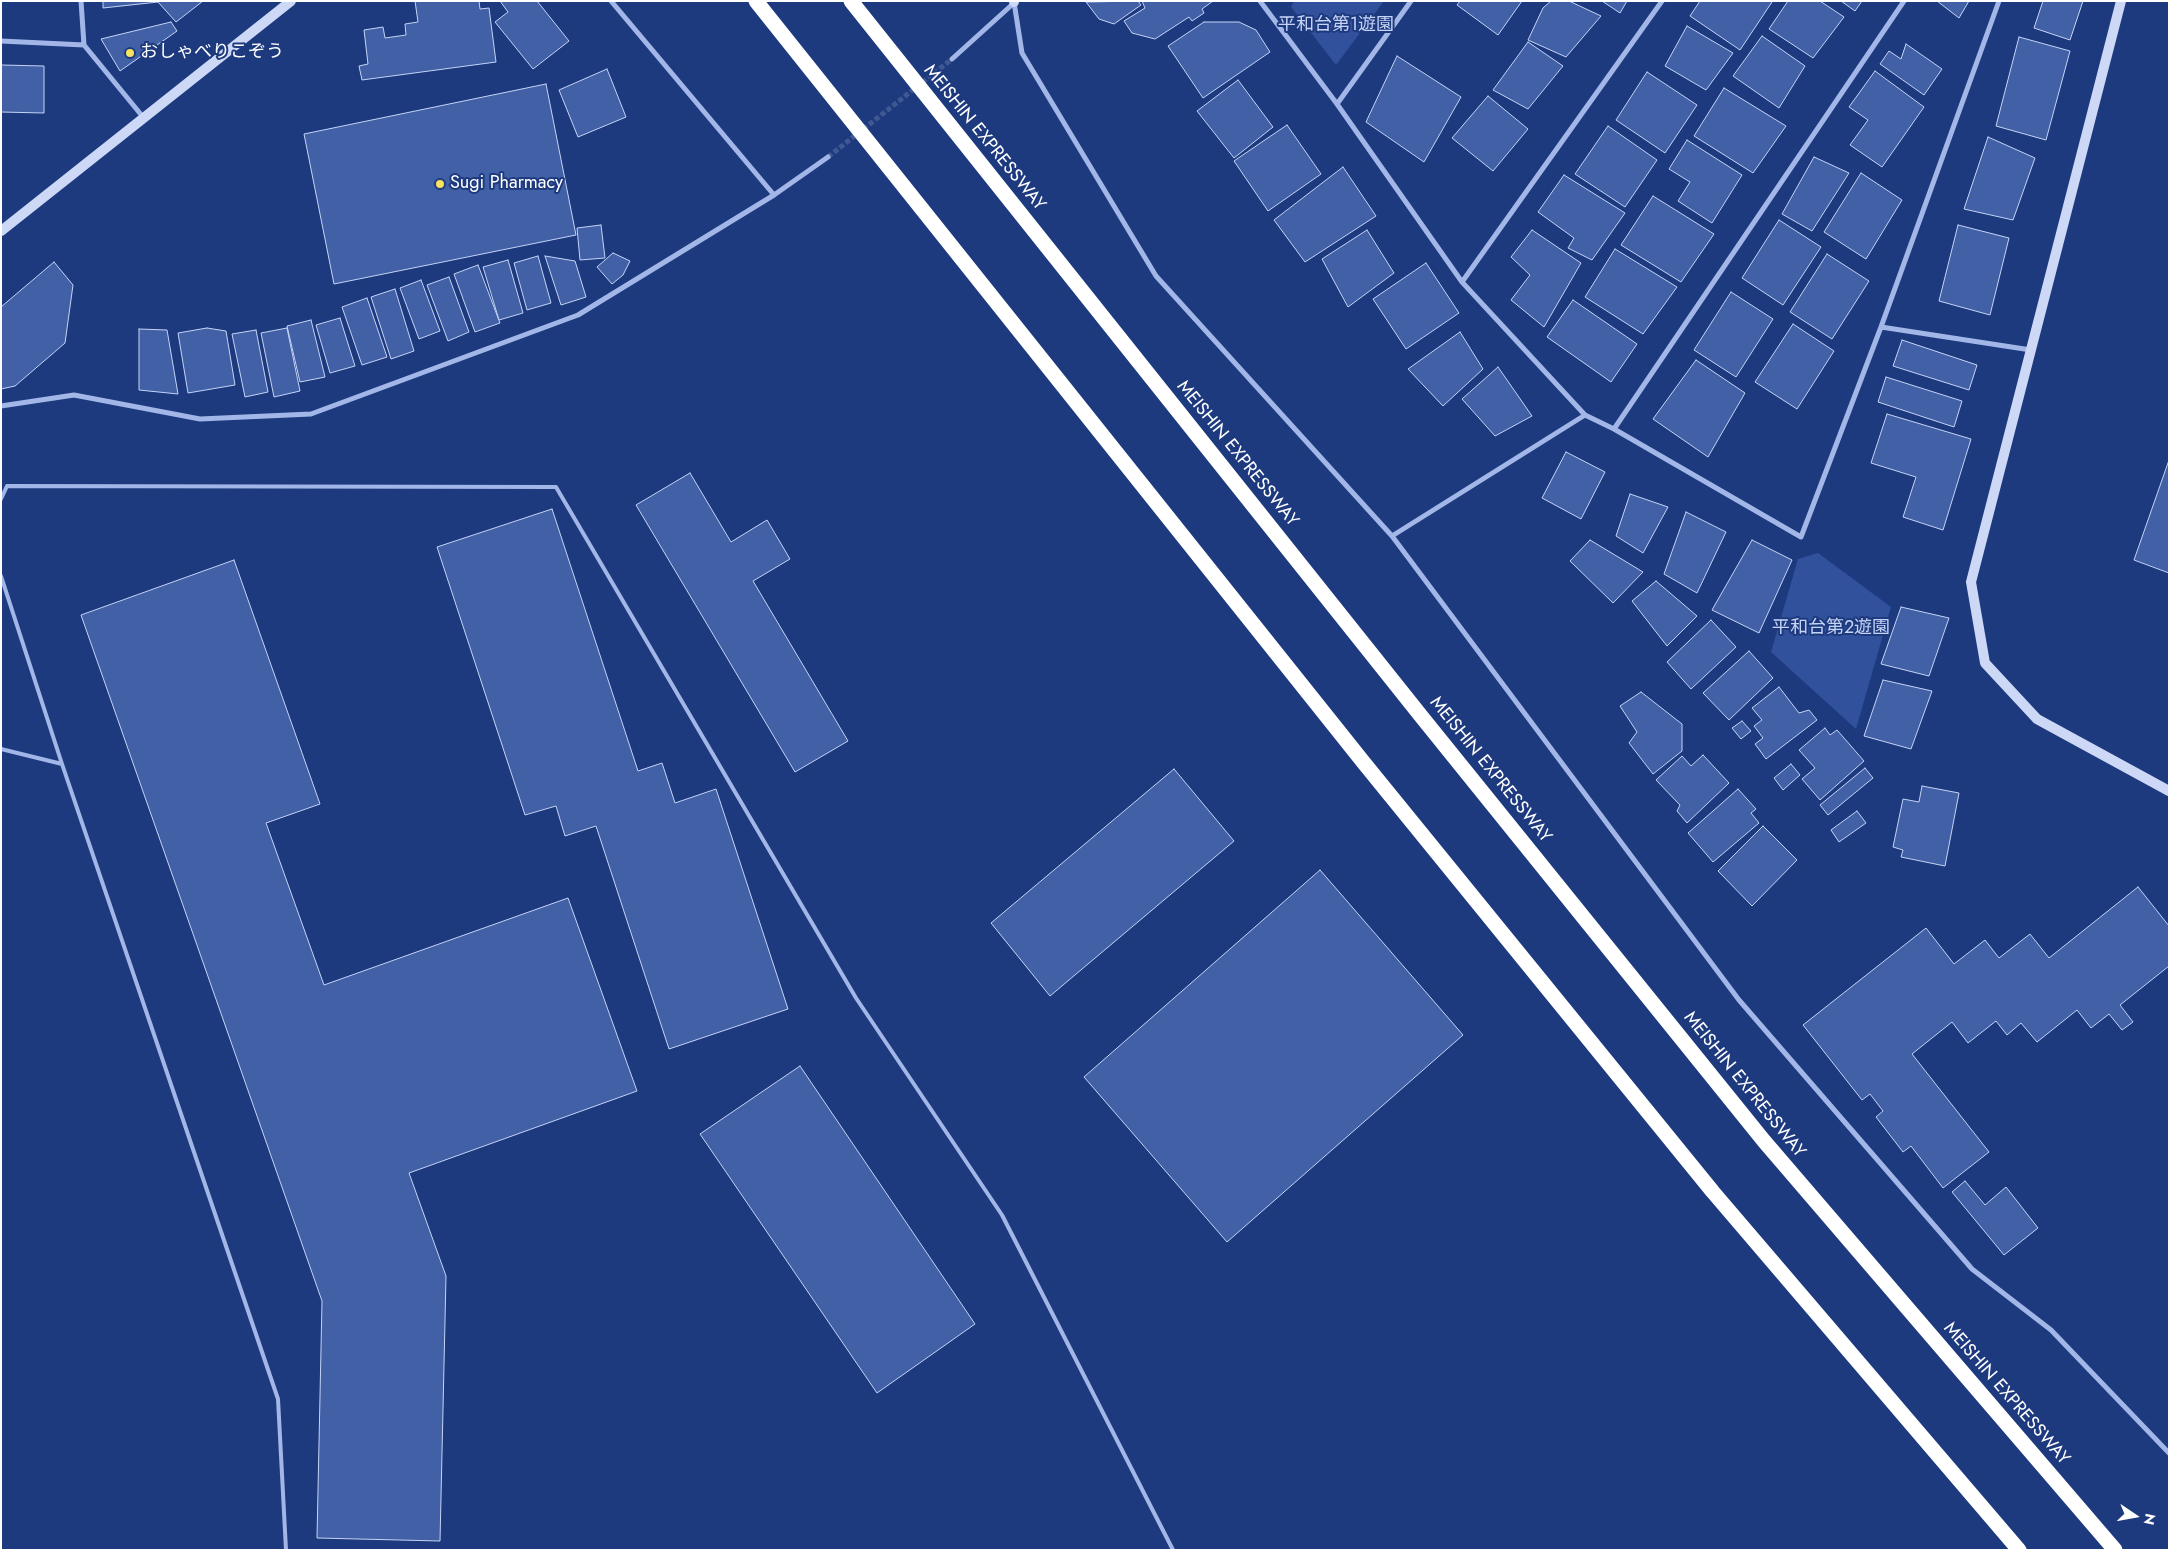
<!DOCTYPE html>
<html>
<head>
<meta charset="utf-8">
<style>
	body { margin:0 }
	#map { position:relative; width:2170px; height:1551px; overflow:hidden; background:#1e3a7f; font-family:Jost,sans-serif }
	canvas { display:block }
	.frame { position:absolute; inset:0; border:2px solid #fff; pointer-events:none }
	.north { position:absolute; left:2110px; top:1491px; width:50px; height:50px; -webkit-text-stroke:4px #1e3a7f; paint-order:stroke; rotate:102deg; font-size:14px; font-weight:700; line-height:20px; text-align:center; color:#fff }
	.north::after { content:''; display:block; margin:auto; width:18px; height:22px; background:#fff; clip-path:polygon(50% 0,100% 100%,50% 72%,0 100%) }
</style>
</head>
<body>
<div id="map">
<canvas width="2170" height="1551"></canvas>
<div class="frame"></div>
<div class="north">N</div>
</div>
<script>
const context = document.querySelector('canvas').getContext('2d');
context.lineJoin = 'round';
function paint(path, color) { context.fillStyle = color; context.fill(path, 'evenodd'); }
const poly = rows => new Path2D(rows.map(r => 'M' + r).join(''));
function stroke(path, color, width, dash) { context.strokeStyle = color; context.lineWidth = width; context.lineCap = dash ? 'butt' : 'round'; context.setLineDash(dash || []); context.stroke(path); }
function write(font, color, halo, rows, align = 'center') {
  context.font = font + ' Jost,"Noto Sans JP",sans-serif'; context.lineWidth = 4; context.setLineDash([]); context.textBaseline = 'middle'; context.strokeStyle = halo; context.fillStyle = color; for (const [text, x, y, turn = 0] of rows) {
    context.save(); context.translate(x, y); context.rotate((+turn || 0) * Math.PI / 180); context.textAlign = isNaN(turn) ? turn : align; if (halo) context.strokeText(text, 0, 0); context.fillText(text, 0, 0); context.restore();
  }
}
paint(poly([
	[1294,1,1384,1,1336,65,1291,7],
	[1818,553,1891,607,1856,729,1771,652,1798,559]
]), '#31519d');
const building = poly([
	[103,1,203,1,176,22,158,2,103,8,103,1],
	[415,1,479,1,480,9,489,8,496,62,362,80,359,66,368,64,364,30,383,27,385,38,406,35,405,24,418,22,415,1],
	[500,1,537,1,569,41,533,69,495,22,508,12,500,1],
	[1138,1,1141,5,1114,24,1099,19,1086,2,1138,1],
	[1142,1,1213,1,1202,9,1204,13,1192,21,1189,17,1155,39,1132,33,1124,21,1145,8,1142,1],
	[1460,1,1522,1,1498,35,1457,5,1460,1],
	[1551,1,1569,1,1601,16,1566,57,1528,40,1543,8,1551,1],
	[1602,1,1627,1,1620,13,1602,1],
	[1700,1,1771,1,1772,2,1740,50,1690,16,1700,1],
	[1788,1,1820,1,1844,17,1813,58,1769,29,1788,1],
	[1841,1,1862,1,1855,11,1841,1],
	[1937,1,1969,1,1959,18,1937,1],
	[2043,1,2083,1,2070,40,2034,28,2043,1],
	[171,22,177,31,120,71,101,39,171,22],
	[1204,22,1239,22,1256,30,1270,52,1203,98,1168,46,1204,22],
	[1687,26,1733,53,1706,90,1665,66,1687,26],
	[1762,36,1805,66,1779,108,1733,76,1762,36],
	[2019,37,2070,51,2046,140,1996,126,2019,37],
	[1528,42,1563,66,1528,109,1493,90,1528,42],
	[1906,44,1942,69,1924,95,1880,64,1889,51,1901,59,1906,44],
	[1397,56,1461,97,1424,162,1366,122,1397,56],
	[1,65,44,66,44,113,1,112,1,65],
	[607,69,626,117,578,137,559,90,607,69],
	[1875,71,1924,107,1882,167,1850,145,1868,120,1849,107,1875,71],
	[1647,72,1697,105,1665,153,1616,120,1647,72],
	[1238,80,1273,127,1234,158,1197,111,1238,80],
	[546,84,576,235,334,284,304,134,546,84],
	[1724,88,1786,126,1753,173,1694,136,1724,88],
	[1488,96,1528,129,1493,171,1452,138,1488,96],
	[1287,125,1321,174,1268,211,1234,161,1287,125],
	[1608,126,1657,160,1625,207,1575,174,1608,126],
	[1988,137,2035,158,2013,220,1964,209,1988,137],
	[1687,140,1742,175,1712,223,1678,201,1690,182,1669,169,1687,140],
	[1814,157,1849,173,1812,231,1782,214,1814,157],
	[1343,167,1376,216,1305,262,1274,220,1343,167],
	[1861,173,1902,200,1866,259,1824,232,1861,173],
	[1564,175,1625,213,1592,260,1568,248,1574,238,1538,212,1564,175],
	[1653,196,1714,234,1681,282,1621,245,1653,196],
	[1779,220,1821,247,1783,305,1742,278,1779,220],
	[601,225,605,258,580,260,577,228,601,225],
	[1958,225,2009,238,1990,315,1939,301,1958,225],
	[1367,230,1394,273,1348,307,1322,259,1367,230],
	[1532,230,1581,263,1544,327,1511,300,1530,275,1511,257,1532,230],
	[1615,249,1677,287,1643,334,1585,297,1615,249],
	[613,253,630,261,623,275,612,284,597,267,613,253],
	[1827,254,1869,281,1832,339,1790,312,1827,254],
	[538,256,551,303,527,310,514,263,538,256],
	[545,256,575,261,586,297,561,305,545,256],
	[508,260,523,313,499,320,483,267,508,260],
	[54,262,73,285,65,343,15,386,1,389,1,307,54,262],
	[1426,263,1459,313,1406,349,1373,299,1426,263],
	[478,265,500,323,475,332,454,274,478,265],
	[449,277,469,332,448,341,427,285,449,277],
	[421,280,440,331,419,339,400,288,421,280],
	[395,289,414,351,391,359,371,297,395,289],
	[1731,292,1773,319,1736,377,1694,350,1731,292],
	[367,298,387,357,362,365,342,307,367,298],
	[1573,300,1637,344,1611,382,1547,337,1573,300],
	[340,318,355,366,330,373,316,325,340,318],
	[311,320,325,377,300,382,287,326,311,320],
	[1793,324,1834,351,1797,409,1755,382,1793,324],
	[207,328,226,331,235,385,188,393,178,333,207,328],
	[287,328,300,391,274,397,261,333,287,328],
	[139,329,167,330,178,394,139,390,139,329],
	[256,330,268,392,245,397,232,334,256,330],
	[1460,332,1483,369,1443,406,1408,369,1460,332],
	[1902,340,1977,365,1969,390,1893,366,1902,340],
	[1696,360,1745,393,1708,457,1653,419,1696,360],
	[1498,367,1532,416,1495,436,1462,399,1498,367],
	[1886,377,1962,401,1954,427,1878,402,1886,377],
	[1887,414,1971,439,1943,530,1903,517,1916,477,1871,463,1887,414],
	[1566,452,1605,472,1581,519,1542,498,1566,452],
	[2169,460,2169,573,2134,560,2169,460],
	[690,473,731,542,767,520,790,559,753,581,848,741,795,772,636,505,690,473],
	[1630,494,1668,507,1643,553,1616,536,1630,494],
	[552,509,638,771,662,763,675,803,716,789,788,1009,669,1049,596,826,565,836,556,806,525,815,437,547,552,509],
	[1686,512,1726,532,1697,593,1664,574,1686,512],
	[1590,540,1643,572,1613,603,1570,561,1590,540],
	[1752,540,1792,560,1759,633,1712,610,1752,540],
	[234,560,320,804,266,823,324,985,568,898,637,1091,409,1173,446,1276,440,1541,317,1538,322,1301,81,615,234,560],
	[1656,581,1697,616,1667,646,1632,601,1656,581],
	[1901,607,1949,618,1929,676,1881,664,1901,607],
	[1711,620,1736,647,1691,689,1667,662,1711,620],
	[1749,651,1773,678,1729,720,1703,693,1749,651],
	[1883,680,1932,691,1911,749,1864,736,1883,680],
	[1779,687,1799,713,1809,710,1817,720,1766,759,1755,744,1763,738,1754,726,1762,720,1752,708,1779,687],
	[1641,692,1682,724,1682,751,1653,774,1629,743,1637,732,1620,706,1641,692],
	[1742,721,1751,731,1741,739,1732,728,1742,721],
	[1825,728,1830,735,1837,730,1864,761,1820,800,1802,779,1815,768,1799,750,1825,728],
	[1703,755,1729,783,1687,823,1677,811,1680,805,1656,780,1682,756,1691,766,1703,755],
	[1791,764,1800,775,1783,790,1774,778,1791,764],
	[1865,768,1873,778,1828,815,1820,805,1865,768],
	[1174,769,1234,841,1050,996,991,923,1174,769],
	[1922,786,1959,793,1945,866,1901,857,1903,850,1893,847,1903,799,1919,802,1922,786],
	[1738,789,1756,809,1751,813,1759,823,1713,862,1688,833,1738,789],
	[1857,811,1866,823,1839,842,1831,830,1857,811],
	[1763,826,1797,860,1752,906,1718,871,1763,826],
	[1320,870,1463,1035,1227,1242,1084,1077,1320,870],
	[2138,887,2169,926,2169,966,2120,1005,2133,1022,2122,1030,2109,1014,2091,1028,2077,1010,2037,1042,2021,1023,2007,1035,1996,1021,1968,1043,1952,1022,1912,1054,1989,1152,1943,1188,1911,1146,1903,1152,1876,1117,1883,1111,1870,1094,1862,1100,1803,1025,1926,928,1954,964,1985,940,1999,958,2030,934,2049,958,2138,887],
	[800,1066,975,1324,877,1393,700,1134,800,1066],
	[1965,1181,1985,1205,2006,1187,2038,1228,2004,1255,1952,1192,1965,1181]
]);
paint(building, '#4260a6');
stroke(building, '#c5d4f6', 1);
stroke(poly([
	[828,157,952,59]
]), '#405892', 5, [5, 2.5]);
stroke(poly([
	[1,499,7,486,556,487,856,998,1002,1215,1173,1550],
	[1,576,62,764,278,1399,286,1550],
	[1,749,62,764]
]), '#a2b7e8', 4);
stroke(poly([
	[81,1,84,45,143,117],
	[611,1,774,195],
	[1260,1,1337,104,1462,282,1585,415,1614,429,1801,537,1881,327,1999,1],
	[1014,2,1022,53,1156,276,1392,536,1739,1000,1972,1269,2051,1330,2169,1453],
	[1,41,84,45],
	[952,59,1015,2],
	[1337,104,1411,1],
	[1462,282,1662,1],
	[1881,327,2031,350],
	[1,406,74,395,200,419,311,414,578,315,774,195,828,157],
	[1614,429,1904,1],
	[1392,536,1585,415]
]), '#a2b7e8', 5);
stroke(poly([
	[1014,1,1014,2],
	[2121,1,1971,582,1985,663,2037,719,2169,791],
	[1,231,291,1]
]), '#ccd8f6', 10);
stroke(poly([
	[756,1,1364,763,1713,1192,2019,1550],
	[851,1,1421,716,1764,1141,2115,1550]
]), '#fff', 15);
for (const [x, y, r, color] of [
	[130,53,5,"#f7e261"],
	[440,184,5,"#f7e261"]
]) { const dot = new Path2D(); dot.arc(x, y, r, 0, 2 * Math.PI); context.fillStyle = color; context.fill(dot); stroke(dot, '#1e3a7f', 2); }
write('18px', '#c5d4f6', '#1e3a7f', [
	["平和台第1遊園",1336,26],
	["平和台第2遊園",1831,629]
]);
write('18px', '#fff', '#1e3a7f', [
	["おしゃべりこぞう",140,53],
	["Sugi Pharmacy",450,184]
], 'left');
write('18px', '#fff', '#1e3a7f', [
	["MEISHIN EXPRESSWAY",984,138,51],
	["MEISHIN EXPRESSWAY",1237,454,51],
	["MEISHIN EXPRESSWAY",1490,770,51],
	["MEISHIN EXPRESSWAY",1744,1085,51],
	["MEISHIN EXPRESSWAY",2006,1394,49]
]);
</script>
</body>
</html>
